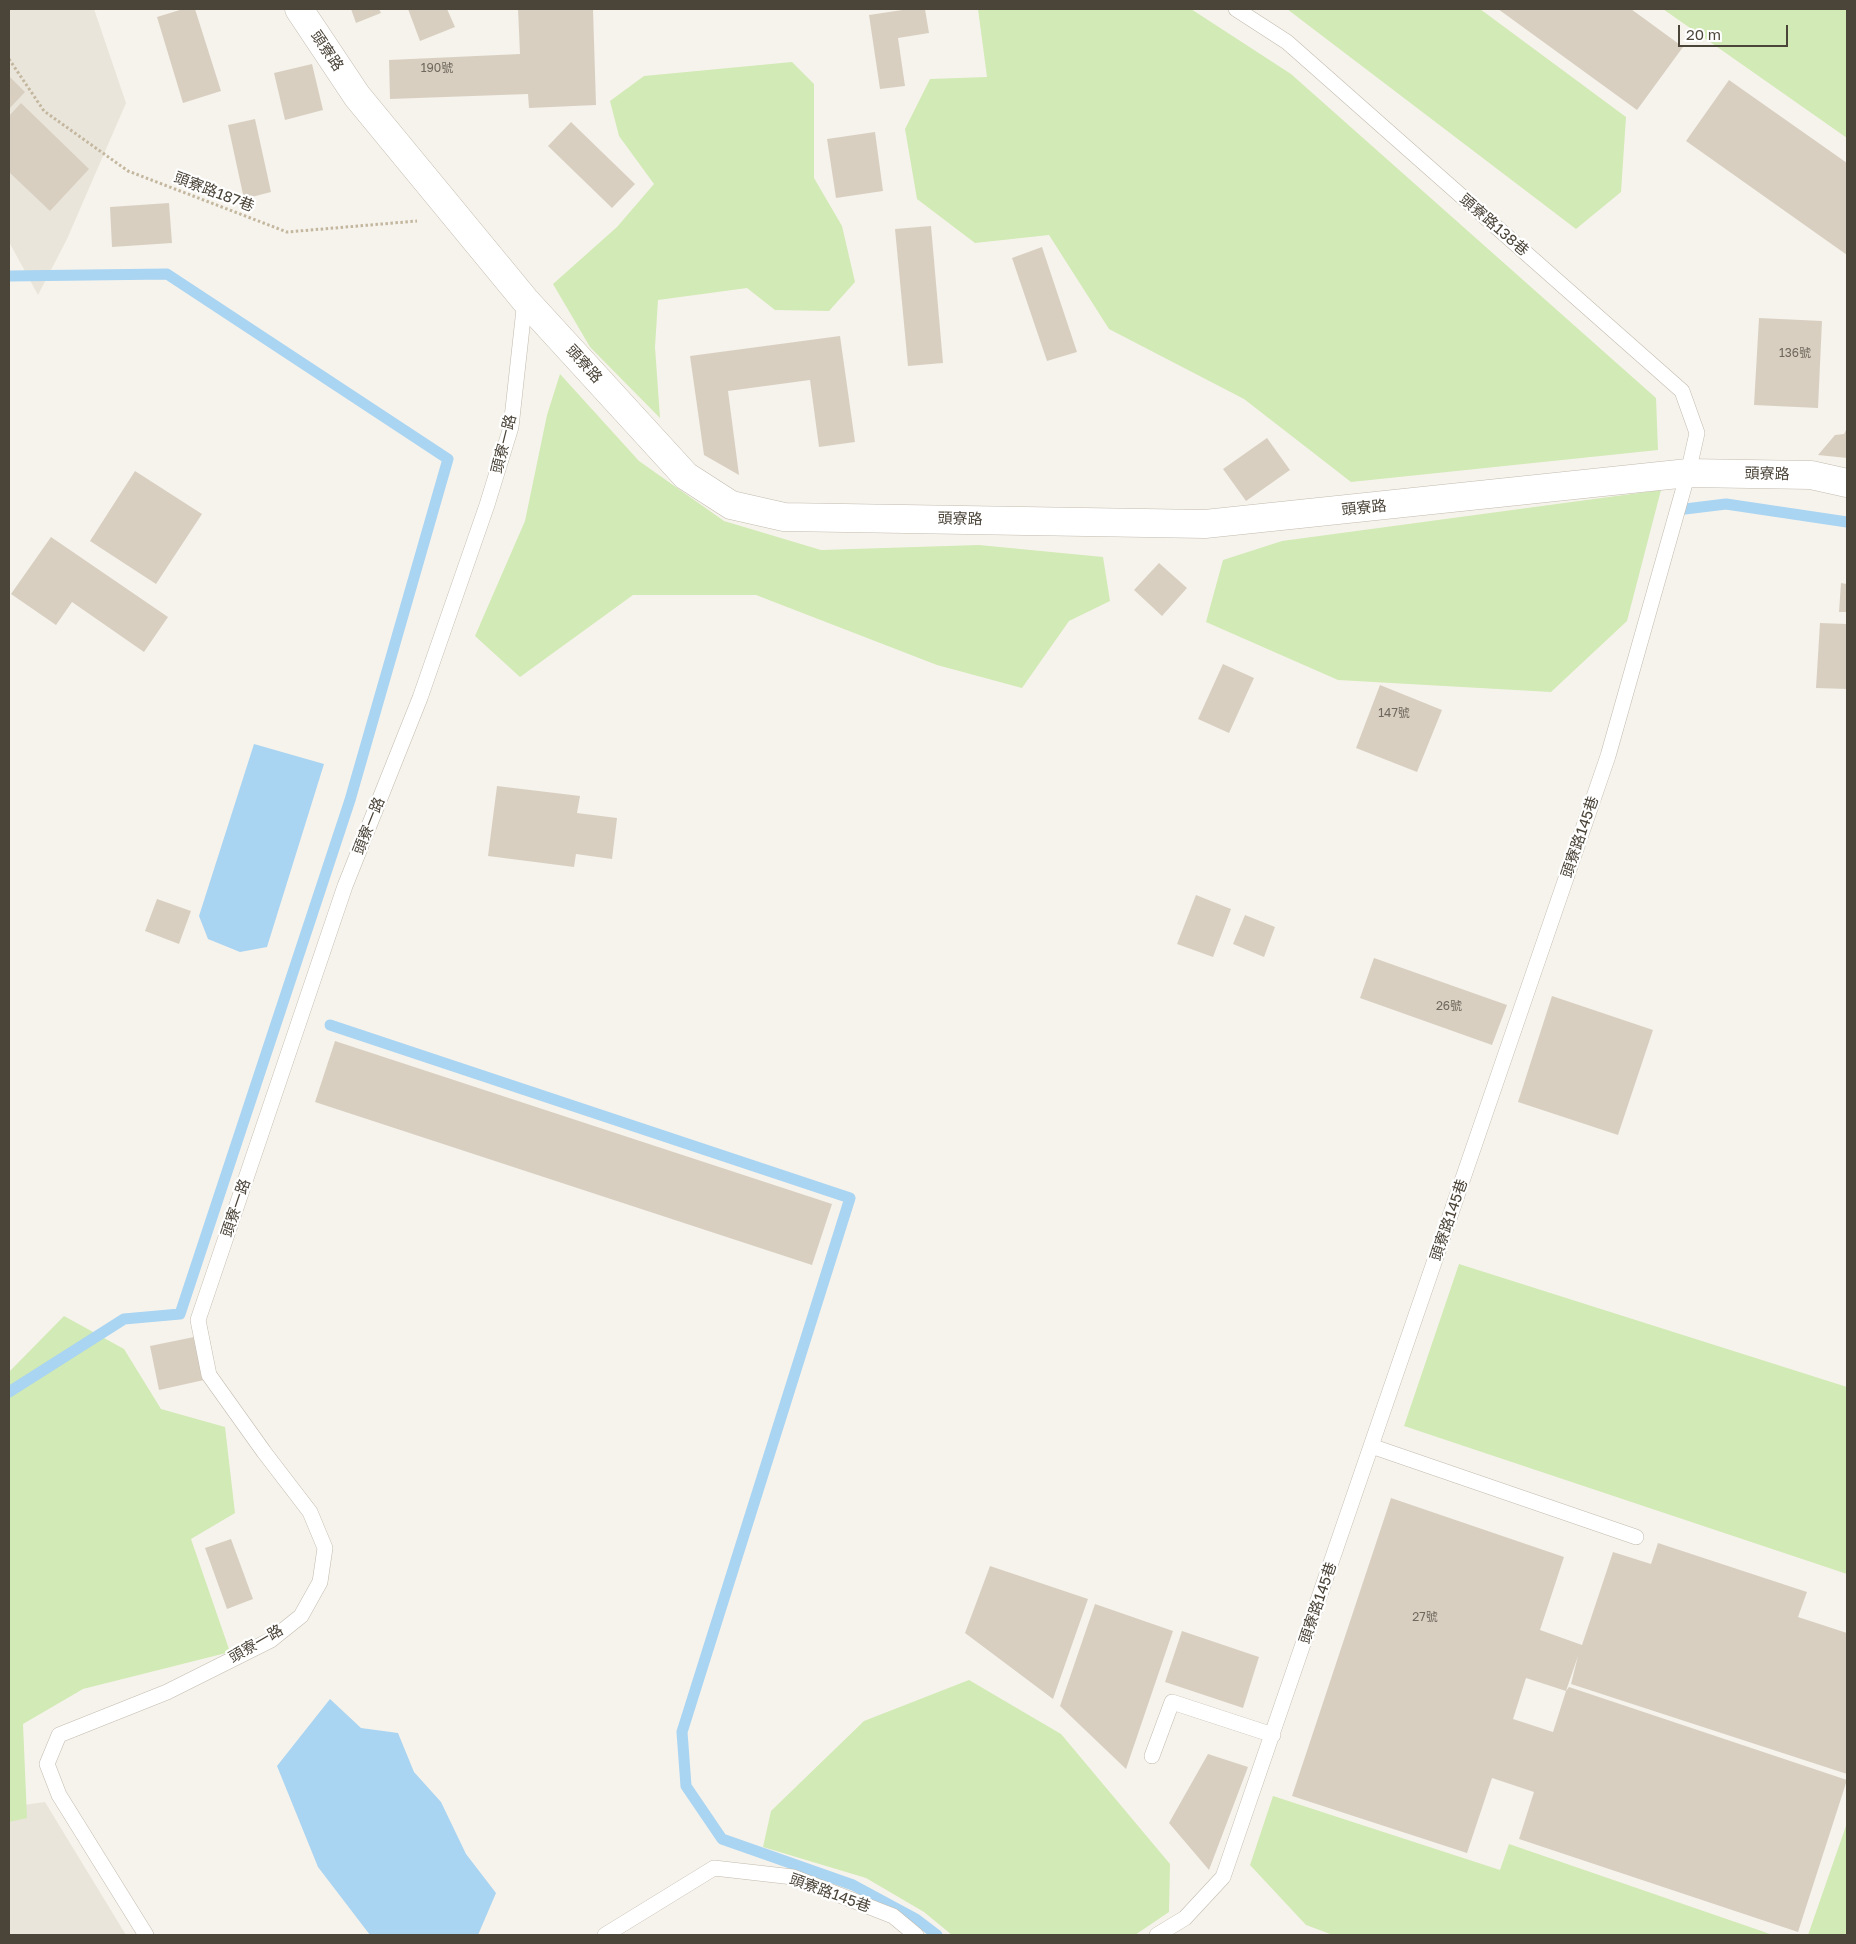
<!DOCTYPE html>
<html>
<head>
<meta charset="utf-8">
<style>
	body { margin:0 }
	#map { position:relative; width:1856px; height:1944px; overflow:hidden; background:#f6f3ec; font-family:"Golos Text",sans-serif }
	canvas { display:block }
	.frame { position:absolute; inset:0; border:10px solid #4b4439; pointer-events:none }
	.scale { position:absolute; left:1678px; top:25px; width:110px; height:22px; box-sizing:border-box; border:2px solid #4b4439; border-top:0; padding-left:6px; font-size:15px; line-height:18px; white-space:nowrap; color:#4b4439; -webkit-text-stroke:4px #fff; paint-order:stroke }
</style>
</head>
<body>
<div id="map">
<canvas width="1856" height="1944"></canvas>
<div class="frame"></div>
<div class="scale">20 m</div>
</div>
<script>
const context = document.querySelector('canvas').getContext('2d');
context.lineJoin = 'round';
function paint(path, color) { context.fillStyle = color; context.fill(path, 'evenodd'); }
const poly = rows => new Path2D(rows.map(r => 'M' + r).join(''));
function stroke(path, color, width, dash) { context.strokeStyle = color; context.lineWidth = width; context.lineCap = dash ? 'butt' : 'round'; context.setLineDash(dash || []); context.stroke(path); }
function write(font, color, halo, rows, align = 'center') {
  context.font = font + ' "Golos Text","Noto Sans TC",sans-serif'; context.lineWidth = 4.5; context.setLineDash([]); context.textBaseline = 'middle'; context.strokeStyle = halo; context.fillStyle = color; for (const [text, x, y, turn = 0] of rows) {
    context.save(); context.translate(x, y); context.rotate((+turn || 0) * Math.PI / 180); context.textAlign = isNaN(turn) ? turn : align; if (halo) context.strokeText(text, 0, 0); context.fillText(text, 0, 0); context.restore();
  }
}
paint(poly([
	[9,9,94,9,126,103,67,239,38,295,9,242],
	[45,1802,126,1935,9,1935,9,1807]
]), '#eae5da');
paint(poly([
	[978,9,1191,9,1291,74,1656,398,1658,450,1351,482,1244,399,1109,329,1049,235,975,243,917,199,905,129,930,79,987,77],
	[1287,9,1480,9,1626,117,1621,192,1576,229],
	[1663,9,1847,9,1847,138],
	[792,62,814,84,814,178,842,226,855,282,829,311,775,310,747,288,658,300,655,347,660,418,590,347,553,284,617,227,654,184,619,136,610,101,644,76],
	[560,374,639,461,724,521,821,550,979,545,1103,557,1110,601,1069,621,1022,688,937,665,756,595,633,595,520,677,475,636,525,521,547,415],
	[1661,490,1627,621,1551,692,1338,680,1206,622,1223,560,1282,541],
	[1459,1264,1847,1387,1847,1574,1404,1426],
	[64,1316,124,1349,161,1409,225,1427,235,1513,191,1539,230,1652,83,1689,23,1724,27,1818,9,1822,9,1372],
	[969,1680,1061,1734,1170,1864,1169,1912,1135,1935,952,1935,924,1912,866,1878,763,1847,771,1811,864,1721],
	[1273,1796,1500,1870,1509,1844,1773,1935,1333,1935,1306,1925,1250,1865],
	[1847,1823,1847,1935,1808,1935]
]), '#d2eab5');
paint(poly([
	[254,744,324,764,267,947,240,952,208,939,199,916],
	[330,1699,361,1728,398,1733,414,1772,441,1802,466,1854,496,1893,478,1935,370,1935,318,1867,277,1766]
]), '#a9d4f2');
stroke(poly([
	[9,276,167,274,448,459,350,800,180,1314,124,1319,9,1392],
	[1685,509,1726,504,1847,522],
	[330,1025,850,1198,682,1732,686,1786,722,1839,853,1885,916,1919,937,1935]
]), '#a9d4f2', 11);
paint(poly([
	[183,9,195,9,221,91,183,103,157,17],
	[351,9,379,9,381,13,356,23],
	[408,9,447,9,455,27,420,41],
	[518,9,593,9,596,105,529,108,528,94,390,99,389,60,520,54],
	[909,9,925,9,929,33,898,38,905,86,880,89,869,15],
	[1498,9,1631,9,1683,47,1637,110],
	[312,64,323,110,285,120,274,73],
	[9,76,25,92,9,109],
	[1729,80,1847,163,1847,255,1686,141],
	[21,103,89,169,50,211,9,172,9,116],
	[255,119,271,192,244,199,228,125],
	[571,122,635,184,612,208,548,146],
	[875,132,883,191,836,198,827,139],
	[169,203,172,243,112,247,110,207],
	[931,226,943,363,908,366,895,229],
	[1042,247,1077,352,1047,361,1012,258],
	[1759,318,1822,321,1818,408,1754,405],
	[840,336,855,442,819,447,810,380,728,391,739,475,704,455,690,356],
	[1847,428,1847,458,1818,455,1835,435,1844,434],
	[1267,438,1290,470,1246,501,1223,469],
	[135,471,202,514,156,584,90,541],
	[51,537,168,617,144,652,72,602,56,625,11,594],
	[1159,563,1187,588,1162,616,1134,590],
	[1841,583,1847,584,1847,612,1839,612],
	[1820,623,1847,624,1847,689,1816,688],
	[1223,664,1254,678,1229,733,1198,719],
	[1380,685,1442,710,1417,772,1356,748],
	[497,786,580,796,577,813,617,818,612,859,576,854,574,867,488,856],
	[1196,895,1231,909,1213,957,1177,944],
	[157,899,191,911,179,944,145,931],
	[1245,915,1275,927,1264,957,1233,944],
	[1374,958,1507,1005,1492,1045,1360,998],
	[1552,996,1653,1030,1618,1135,1518,1102],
	[335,1041,832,1204,812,1265,315,1102],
	[194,1337,204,1380,159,1390,150,1346],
	[1391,1498,1564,1557,1540,1630,1582,1645,1613,1552,1651,1564,1658,1543,1807,1592,1798,1617,1847,1633,1847,1774,1571,1684,1578,1656,1566,1691,1569,1687,1847,1780,1798,1932,1519,1839,1534,1792,1492,1778,1467,1853,1292,1796],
	[1526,1678,1566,1691,1553,1732,1513,1719],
	[231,1539,253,1599,227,1609,205,1548],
	[990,1566,1088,1599,1053,1699,965,1633],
	[1095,1604,1173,1631,1126,1769,1060,1706],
	[1182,1631,1259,1657,1243,1708,1165,1682],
	[1208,1754,1248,1767,1209,1870,1169,1823]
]), '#d8cfc1');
const service = poly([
	[1371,1446,1636,1537],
	[1152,1756,1172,1702,1273,1735],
	[146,1935,59,1795,47,1764,59,1735,167,1692,271,1640,301,1616,320,1582,325,1548,310,1512,264,1452,209,1375,198,1320,345,886,420,698,487,505,511,427,525,300],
	[605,1935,714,1868,793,1877,893,1916,916,1935],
	[1157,1935,1185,1918,1223,1877,1608,756,1688,473,1697,433,1682,391,1287,42,1236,9]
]);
const minor = poly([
	[299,9,357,96,525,300,686,476,731,505,784,517,1205,524,1688,473,1811,475,1847,483]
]);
stroke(service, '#c2bbae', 16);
stroke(minor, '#c2bbae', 29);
stroke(poly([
	[9,59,44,111,128,171,287,232,417,221]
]), '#c4b79f', 3, [2.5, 2.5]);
stroke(service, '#fff', 15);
stroke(minor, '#fff', 28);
write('12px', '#6e675b', null, [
	["190號",437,68],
	["136號",1795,353],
	["147號",1394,713],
	["26號",1449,1006],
	["27號",1425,1617]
]);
write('15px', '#4b4439', '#fff', [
	["頭寮路",327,51,56],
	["頭寮路187巷",214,192,21],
	["頭寮路138巷",1494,225,41],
	["頭寮路",584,364,48],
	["頭寮一路",504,444,-76],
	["頭寮路",1767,474,1],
	["頭寮路",1364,508,-6],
	["頭寮路",960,519,1],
	["頭寮一路",369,826,-68],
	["頭寮路145巷",1580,837,-71],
	["頭寮一路",236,1208,-71],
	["頭寮路145巷",1449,1220,-71],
	["頭寮路145巷",1318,1603,-71],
	["頭寮一路",256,1644,-30],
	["頭寮路145巷",830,1893,20]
]);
</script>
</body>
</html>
